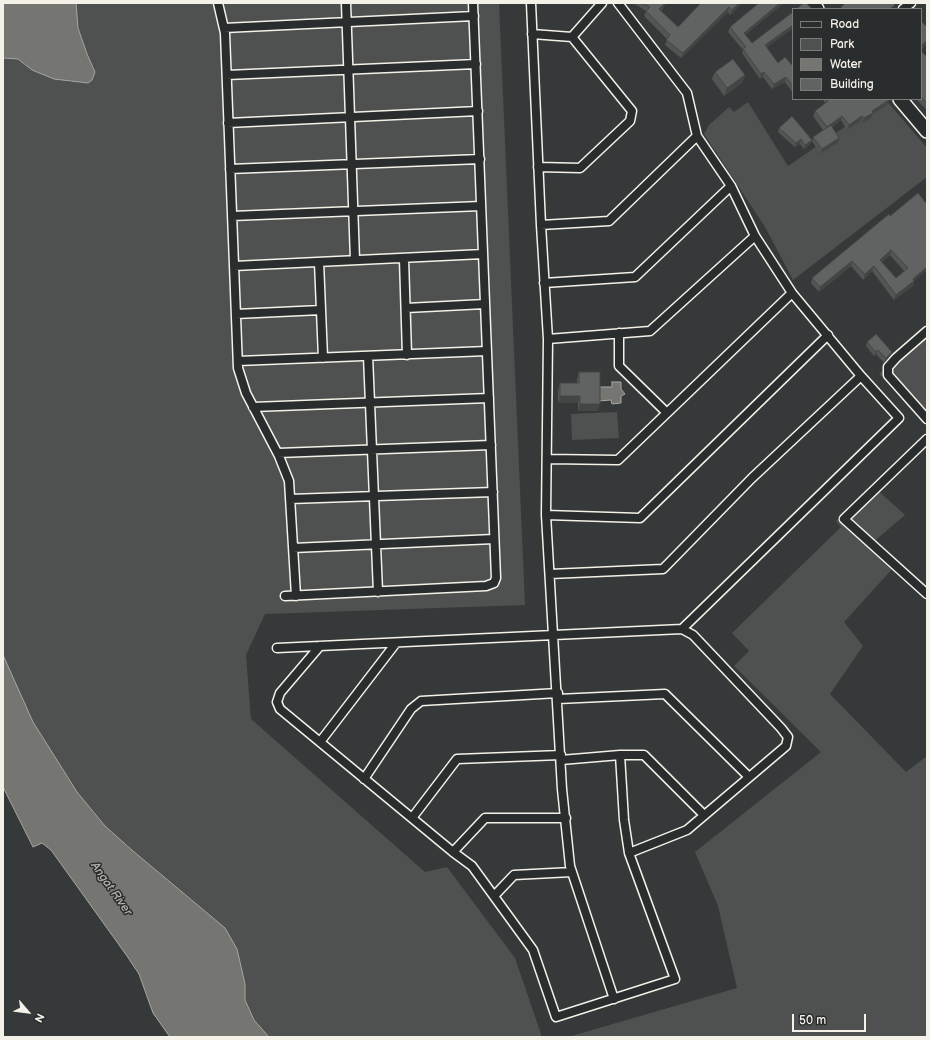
<!DOCTYPE html>
<html>
<head>
<meta charset="utf-8">
<style>
	body { margin:0 }
	#map { position:relative; width:930px; height:1040px; overflow:hidden; background:#363939; font-family:"Balsamiq Sans",sans-serif }
	canvas { display:block }
	.frame { position:absolute; inset:0; border:4px solid #f4f1e8; pointer-events:none }
	.legend { position:absolute; left:792px; top:8px; width:130px; height:92px; box-sizing:border-box; background:#2a2d2e; border:1px solid #7b7b78; margin:0; padding:5px 7px; list-style:none; font-size:12px; color:#f4f1e8 }
	.legend li { display:flex; align-items:center; gap:8px; height:20px }
	.legend b { width:20px; border:1px solid #7b7b78 }
	.north { position:absolute; left:8px; top:992px; width:40px; height:40px; -webkit-text-stroke:3px #2a2d2e; paint-order:stroke; rotate:118deg; font-size:11px; font-weight:700; line-height:16px; text-align:center; color:#f4f1e8 }
	.north::after { content:''; display:block; margin:auto; width:14px; height:18px; background:#f4f1e8; clip-path:polygon(50% 0,100% 100%,50% 72%,0 100%) }
	.scale { position:absolute; left:792px; top:1014px; width:74px; height:18px; box-sizing:border-box; border:2px solid #f4f1e8; border-top:0; padding-left:5px; font-size:12px; line-height:14px; white-space:nowrap; color:#f4f1e8; -webkit-text-stroke:3px #2a2d2e; paint-order:stroke }
</style>
</head>
<body>
<div id="map">
<canvas width="930" height="1040"></canvas>
<div class="frame"></div>
<ul class="legend">
<li><b style="height:5px;background:#2a2d2e"></b>Road</li>
<li><b style="height:11px;background:#4e514f"></b>Park</li>
<li><b style="height:11px;background:#757572"></b>Water</li>
<li><b style="height:11px;background:#616362"></b>Building</li>
</ul>
<div class="north">N</div>
<div class="scale">50 m</div>
</div>
<script>
const context = document.querySelector('canvas').getContext('2d');
context.lineJoin = 'round';
function paint(path, color) { context.fillStyle = color; context.fill(path, 'evenodd'); }
const poly = rows => new Path2D(rows.map(r => 'M' + r).join(''));
function stroke(path, color, width, dash) { context.strokeStyle = color; context.lineWidth = width; context.lineCap = dash ? 'butt' : 'round'; context.setLineDash(dash || []); context.stroke(path); }
function write(font, color, halo, rows, align = 'center') {
  context.font = font + ' "Balsamiq Sans",sans-serif'; context.lineWidth = 3; context.setLineDash([]); context.textBaseline = 'middle'; context.strokeStyle = halo; context.fillStyle = color; for (const [text, x, y, turn = 0] of rows) {
    context.save(); context.translate(x, y); context.rotate((+turn || 0) * Math.PI / 180); context.textAlign = isNaN(turn) ? turn : align; if (halo) context.strokeText(text, 0, 0); context.fillText(text, 0, 0); context.restore();
  }
}
paint(poly([
	[76,3,499,3,525,605,265,614,246,655,251,719,425,872,447,867,515,958,542,1037,269,1037,254,1020,245,1000,245,984,225,929,133,851,105,826,77,792,33,722,4,660,3,655,3,58,18,59,32,70,67,81,88,83,92,80,95,72,87,54,78,28],
	[885,99,927,148,927,177,793,280,765,227,704,134,709,125,729,107,734,112,748,102,788,166],
	[927,331,927,419,926,419,879,374],
	[617,412,619,438,572,440,571,414],
	[873,486,905,515,871,544,894,567,844,622,863,646,830,694,906,772,927,756,927,1037,568,1037,737,988,718,906,695,852,821,752,734,666,749,651,732,633,841,527,836,521]
]), '#4e514f');
const water = poly([
	[3,3,76,3,78,28,87,54,95,72,92,80,88,83,54,79,32,70,18,59,3,58,3,3],
	[612,382,621,382,621,389,625,394,621,396,621,403,612,404,611,400,598,401,598,387,612,387,612,382],
	[3,655,33,722,77,792,105,826,133,851,225,928,237,949,245,984,245,1000,254,1020,269,1037,170,1037,153,1013,139,974,127,956,51,850,42,843,33,847,3,787,3,655]
]);
paint(water, '#757572');
stroke(water, '#a8a7a1', 1);
const minor = poly([
	[218,3,225,33,238,368,246,393,279,456,289,481,296,596],
	[346,3,355,260],
	[531,3,541,225,548,339,546,515,562,789,570,866,614,999],
	[903,9,911,3],
	[224,28,474,16],
	[532,34,572,37,632,111,630,121,580,168,538,167],
	[572,37,602,3],
	[227,75,476,64],
	[228,123,478,111],
	[230,169,480,159],
	[232,216,481,206],
	[541,225,609,221,697,136,687,93,618,3],
	[404,259,407,355],
	[319,262,323,358],
	[234,266,483,254],
	[544,283,635,277,731,186],
	[406,308,485,304],
	[236,314,321,310],
	[927,331,896,358,888,367,888,375,927,419],
	[619,333,619,366,666,412],
	[548,339,650,331,755,236],
	[368,356,378,592],
	[238,361,487,351],
	[253,407,489,398],
	[927,439,844,519,927,594],
	[278,453,491,445],
	[548,459,618,460,792,293],
	[290,499,493,492],
	[546,515,640,518,828,335],
	[293,548,494,539],
	[550,574,663,569,752,478,861,376],
	[285,596,486,586,494,583,496,578,473,3],
	[682,629,899,418,861,376,792,293,755,236,731,186,697,136],
	[320,646,280,693,277,702,280,709,453,852,472,866,533,950,556,1017,675,979,629,853,624,820,620,755],
	[277,648,682,629,693,635,781,728,788,737,786,746,687,830,629,853],
	[558,699,665,694,749,777],
	[320,742,396,643],
	[561,760,620,755,644,755,704,815],
	[364,779,411,709,421,701,558,693],
	[412,818,457,759,561,755],
	[453,852,485,818,566,818],
	[495,895,514,875,572,872]
]);
const primary = poly([
	[810,3,817,9],
	[900,99,927,131]
]);
stroke(minor, '#f4f1e8', 11);
stroke(primary, '#f4f1e8', 16);
stroke(minor, '#2a2d2e', 8);
stroke(primary, '#2a2d2e', 13);
paint(poly([
	[633,3,666,3,665,5,661,11,678,27,701,3,700,3,742,3,730,15,728,12,681,58,665,45,667,39,644,16,646,11],
	[759,3,784,3,745,35,752,43,793,12,793,28,767,47,778,63,792,65,793,64,793,93,785,82,772,89,763,77,760,79,742,53,743,50,728,32,730,27],
	[921,51,927,57,927,110,916,99,921,99],
	[715,72,745,75,742,83,724,96,712,79],
	[823,99,888,99,887,105,873,114,871,118,862,123,861,121,847,130,841,120,832,127,838,143,820,154,812,141,813,137,823,130,813,116,815,111,825,103],
	[779,128,812,140,810,144,804,149,800,144,795,147,778,132],
	[889,214,914,281,913,286,894,300,872,271,863,280,851,266,819,292,811,283,812,278],
	[890,255,904,271,896,278,882,262],
	[867,342,890,356,884,363,876,354,874,356,866,346],
	[579,372,598,411,578,411,578,403,558,403,558,390,560,383,577,383,577,379]
]), '#535554');
paint(poly([
	[665,3,666,3,665,5,657,14,659,9],
	[739,3,742,3,730,15,732,10],
	[780,3,784,3,742,37,744,33],
	[729,7,728,12,681,58,683,53],
	[793,25,793,28,763,50,765,45],
	[927,40,927,44,921,50,921,46],
	[764,72,763,77,760,79,761,74],
	[745,75,742,83,724,96,727,88],
	[786,77,785,82,772,89,774,84],
	[889,100,887,105,873,114,871,118,862,123,864,118,872,111],
	[842,116,841,120,825,132,827,127],
	[862,116,861,121,847,130,849,125],
	[839,138,838,143,820,154,822,149],
	[801,139,800,144,795,147,796,143],
	[812,140,810,144,804,149,805,145],
	[891,250,890,255,878,265,880,260],
	[852,261,851,266,819,292,820,287],
	[874,266,872,271,863,280,865,274],
	[927,267,927,270,914,281,913,286,894,300,896,295],
	[878,350,876,354,874,356,876,352],
	[892,352,890,356,884,363,886,358],
	[560,396,580,396,578,403,558,403],
	[580,404,600,404,598,411,578,411]
]), '#444545');
const building = poly([
	[642,3,665,3,659,9,678,27,701,3,739,3,732,10,729,7,683,53,666,40,670,35,646,11,650,7,642,3],
	[759,3,780,3,744,33,752,43,793,12,793,25,765,45,778,63,785,57,792,65,793,64,793,86,786,77,774,84,764,72,761,74,743,49,746,47,730,27,759,3],
	[804,3,806,3,812,9,796,9,804,3],
	[845,3,893,3,895,5,890,9,842,9,841,7,845,3],
	[921,21,927,27,927,40,921,46,921,21],
	[921,51,927,57,927,103,921,97,921,51],
	[733,59,745,75,727,88,715,72,733,59],
	[828,99,888,99,889,100,872,111,873,113,864,118,862,116,849,125,842,116,827,127,815,111,828,101,828,99],
	[792,116,812,140,805,145,801,139,796,143,779,128,792,116],
	[831,125,839,138,822,149,813,137,831,125],
	[918,193,926,203,927,203,927,267,913,279,914,281,896,295,874,266,865,274,852,261,820,287,812,278,889,214,890,216,918,193],
	[891,250,908,268,896,278,880,260,891,250],
	[876,334,892,352,886,358,878,350,876,352,867,342,876,334],
	[579,372,600,372,600,404,580,404,580,396,560,396,560,383,579,383,579,372]
]);
paint(building, '#616362');
stroke(building, '#444545', 1);
write('italic 12px', '#b4b3ad', '#2a2d2e', [
	["Angat River",111,889,55]
]);
</script>
</body>
</html>
